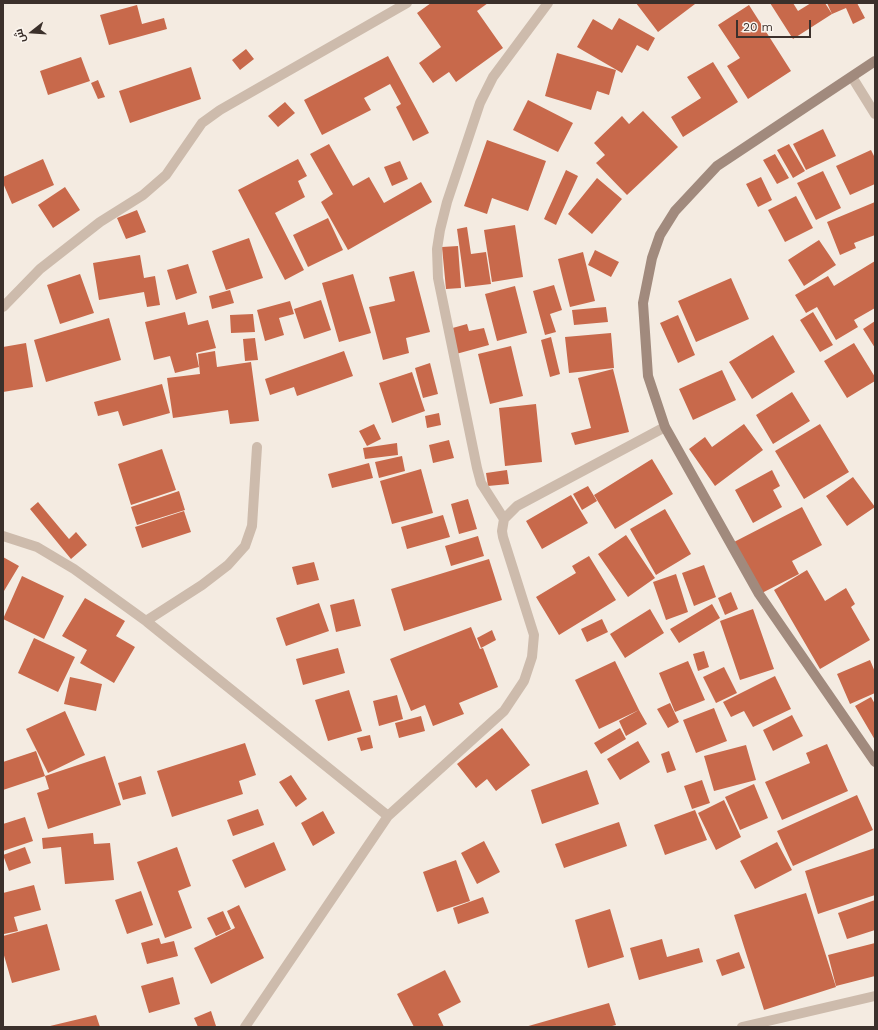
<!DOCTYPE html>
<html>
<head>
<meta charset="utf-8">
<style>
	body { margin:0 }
	#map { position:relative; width:878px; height:1030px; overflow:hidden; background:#f4ebe1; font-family:"Work Sans",Cairo,sans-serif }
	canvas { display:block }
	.frame { position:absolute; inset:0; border:4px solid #3b302b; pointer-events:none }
	.north { position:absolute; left:12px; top:12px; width:40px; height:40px; -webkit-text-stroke:3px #fbf5ee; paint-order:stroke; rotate:253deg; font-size:11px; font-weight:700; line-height:16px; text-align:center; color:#3b302b }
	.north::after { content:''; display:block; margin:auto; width:14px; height:18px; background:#3b302b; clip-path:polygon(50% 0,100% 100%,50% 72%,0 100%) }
	.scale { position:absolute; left:736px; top:20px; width:75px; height:18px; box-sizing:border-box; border:2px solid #3b302b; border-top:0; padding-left:5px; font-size:12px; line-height:14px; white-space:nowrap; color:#3b302b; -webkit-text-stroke:3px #fbf5ee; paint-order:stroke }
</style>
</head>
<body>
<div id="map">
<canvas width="878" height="1030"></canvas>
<div class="frame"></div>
<div class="north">ش</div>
<div class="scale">20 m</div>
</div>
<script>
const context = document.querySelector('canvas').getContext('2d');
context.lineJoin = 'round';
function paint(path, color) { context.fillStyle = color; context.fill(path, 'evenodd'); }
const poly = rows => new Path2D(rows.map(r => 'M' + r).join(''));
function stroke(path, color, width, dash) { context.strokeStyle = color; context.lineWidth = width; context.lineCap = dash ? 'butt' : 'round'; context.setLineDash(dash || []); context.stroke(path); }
paint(poly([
	[431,3,488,3,477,11,503,48,456,82,449,72,433,83,419,63,441,47,417,13],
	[636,3,694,3,695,4,658,32],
	[770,3,793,3,798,11,811,3,825,3,832,14,793,39],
	[827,3,857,3,865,18,853,24,846,8,832,14],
	[137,5,142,24,164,18,167,29,109,45,100,15],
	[749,5,791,71,748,99,727,66,740,58,718,25],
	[619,18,655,38,648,51,637,45,622,73,577,47,593,19,612,30],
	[246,49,254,59,240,70,232,60],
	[557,53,616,70,609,95,597,91,591,110,545,96],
	[388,56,429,133,413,141,396,107,401,104,390,84,364,98,371,110,322,135,304,100],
	[81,57,90,81,48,95,40,71],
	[713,62,738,102,683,137,671,117,701,98,687,77],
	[191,67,201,99,130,123,119,91],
	[98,80,105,97,98,99,91,83],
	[528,100,573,123,558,152,513,130],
	[285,102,295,113,278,127,268,116],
	[643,111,678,147,627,195,596,163,605,155,594,143,622,116,629,124],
	[823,129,836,156,806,170,793,144],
	[487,140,546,161,528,211,492,198,487,214,464,206],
	[329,144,353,186,369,177,384,203,421,182,432,202,348,250,321,202,333,194,310,154],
	[789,144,805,171,793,178,777,150],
	[871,150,875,158,875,184,850,195,836,166],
	[775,154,789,178,777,184,763,160],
	[43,159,54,185,12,204,3,183,3,177],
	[298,159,307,176,298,181,305,197,275,213,304,270,285,280,238,190],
	[400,161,408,179,392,186,384,167],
	[566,170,578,176,556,225,544,219],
	[823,171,841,208,816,220,797,183],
	[761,177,772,200,758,207,746,184],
	[597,178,622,199,592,234,568,214],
	[65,187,80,210,53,228,38,205],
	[796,196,813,228,785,242,768,210],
	[875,202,875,235,854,243,856,248,840,255,827,222],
	[137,210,146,232,126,239,117,218],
	[328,218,343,250,308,267,293,235],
	[515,225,523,277,492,282,484,230],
	[467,227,471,254,486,252,491,284,465,287,457,229],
	[249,238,263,278,226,290,212,251],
	[819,240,836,265,804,286,788,260],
	[458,246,461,288,446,289,442,247],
	[595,250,619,262,611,277,588,265],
	[583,252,595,301,570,307,558,259],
	[140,255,144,278,155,276,160,305,147,307,144,292,99,300,93,263],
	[875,261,875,308,854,320,858,327,836,340,817,307,806,313,795,295,828,276,834,286],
	[188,264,197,293,176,300,167,270],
	[414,271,430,332,406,338,409,353,383,360,369,307,395,301,389,277],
	[80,274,94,313,60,324,47,285],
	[353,274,371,333,339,342,322,283],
	[731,278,749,319,696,342,678,301],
	[554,285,562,310,550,314,556,332,545,335,533,291],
	[515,286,527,333,497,341,485,294],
	[230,290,234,303,212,309,209,296],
	[321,300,331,330,304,339,294,309],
	[290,301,294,314,279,318,284,335,265,341,257,310],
	[606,307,608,322,574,325,572,310],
	[185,312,188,325,208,320,216,348,196,353,199,367,175,373,170,356,154,360,145,322],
	[813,312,833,345,820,352,800,320],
	[253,314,255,332,231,333,230,315],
	[678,315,695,355,678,363,660,323],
	[109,318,121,360,46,382,34,340],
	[875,321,875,348,863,329],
	[467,324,469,331,484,328,489,345,456,354,449,329],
	[611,333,614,368,569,373,565,337],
	[773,335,795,372,752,399,729,362],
	[551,337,560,374,550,377,541,340],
	[255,338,258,360,245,361,243,339],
	[26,343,33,387,3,392,3,347],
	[854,343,875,377,875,381,847,398,824,361],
	[511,346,523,396,490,404,478,354],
	[215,351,217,367,251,362,259,421,230,424,228,410,173,418,167,378,200,374,198,354],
	[344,351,353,376,297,396,294,387,270,395,265,379],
	[430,363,438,394,423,398,415,368],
	[613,369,629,432,575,445,571,433,591,428,578,378],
	[722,370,736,400,693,420,679,389],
	[412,372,425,411,392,423,379,383],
	[162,384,170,413,123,426,118,411,98,416,94,402],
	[792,392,810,421,773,444,756,415],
	[536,404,542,462,505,466,499,408],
	[439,413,441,425,427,428,425,416],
	[374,424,381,439,367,446,359,431],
	[744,424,763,450,715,486,689,449,705,437,712,447],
	[820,424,849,472,804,499,775,451],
	[449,440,454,458,433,463,429,445],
	[397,443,398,455,365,459,363,448],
	[162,449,176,490,131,505,118,464],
	[402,456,405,471,379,478,375,462],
	[652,459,673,494,615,529,594,495],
	[369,463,373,478,332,488,328,474],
	[421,469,433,513,392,524,380,481],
	[507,470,509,484,488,486,486,473],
	[772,470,780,486,773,490,782,507,753,523,735,490],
	[853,477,875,507,847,526,826,496],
	[588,486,597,501,582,510,573,494],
	[179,491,185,510,137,525,131,507],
	[571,495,588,523,542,549,526,521],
	[468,499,477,529,459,534,451,504],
	[38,502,69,539,76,532,87,545,71,559,30,509],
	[802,507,822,545,792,561,799,574,760,594,734,542],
	[665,509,691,554,656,575,630,529],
	[184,511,191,532,142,548,135,527],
	[443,515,450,537,407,549,401,527],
	[626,535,655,578,628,597,598,554],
	[478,536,484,556,451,566,445,546],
	[589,556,616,600,559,635,536,597,576,573,572,566],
	[3,557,19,566,4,591,3,591],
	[489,559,502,600,404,631,391,589],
	[314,562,319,580,297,585,292,567],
	[704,565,716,597,694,606,682,573],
	[807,570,825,601,846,588,855,604,851,607,870,640,820,669,774,590],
	[676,574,688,612,666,620,653,582],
	[22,576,64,596,44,639,3,619],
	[731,592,738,609,725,615,718,598],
	[85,598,125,621,116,636,135,647,114,683,80,663,87,650,62,636],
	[354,599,361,626,336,632,330,605],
	[319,603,329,631,286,646,276,618],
	[712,604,720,618,679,643,670,629],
	[650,609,664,633,625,658,610,634],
	[753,609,774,669,740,680,720,621],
	[602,619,608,632,587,642,581,629],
	[471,627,480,649,483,648,498,687,459,703,464,714,433,726,425,705,411,711,390,659],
	[492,630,496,640,481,648,477,638],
	[34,638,75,657,58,692,18,673],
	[338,648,345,673,303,685,296,659],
	[704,651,709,667,698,671,693,654],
	[870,660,875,672,875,693,850,704,837,674],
	[615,661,639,710,599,729,575,680],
	[688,661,705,700,675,712,659,673],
	[724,667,737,693,716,703,703,677],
	[775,676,791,709,753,727,744,711,731,717,723,702],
	[70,677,102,684,96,711,64,704],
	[349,690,362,731,328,741,315,700],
	[397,695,403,719,379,726,373,701],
	[871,697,875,704,875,740,855,706],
	[670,703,679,722,668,728,657,709],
	[714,708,727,741,696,753,683,720],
	[639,710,647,724,626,736,619,721],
	[65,711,85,755,48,773,26,729],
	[792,715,803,736,773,751,763,730],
	[421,716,425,731,399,738,395,723],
	[502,728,530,765,496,791,487,779,476,788,457,764],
	[620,728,626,739,601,754,594,743],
	[370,735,373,748,361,751,357,738],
	[638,741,650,762,620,780,607,759],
	[245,743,256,775,239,781,243,794,172,817,157,771],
	[827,744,848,791,782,820,765,782,810,763,806,753],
	[746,745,756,780,714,791,704,756],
	[36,751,45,776,3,790,3,762],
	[669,751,676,770,667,773,661,754],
	[105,756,121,805,48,829,37,793,49,789,45,776],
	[587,770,599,804,542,824,531,790],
	[291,775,307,799,296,807,279,782],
	[141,776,146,794,123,800,118,783],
	[702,780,710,803,692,809,684,786],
	[754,784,768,818,740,830,725,797],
	[857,795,873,830,793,866,777,831],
	[724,800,741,837,716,850,698,813],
	[258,809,264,825,233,836,227,820],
	[695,810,707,840,665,855,654,825],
	[323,811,335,833,313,846,301,823],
	[25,817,33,841,3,851,3,824],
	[619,822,627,846,564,868,555,844],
	[93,833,94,844,110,843,114,880,65,884,61,847,43,849,42,838],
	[484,841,500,872,477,884,461,853],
	[274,842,286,870,245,888,232,860],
	[777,842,792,870,755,889,740,861],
	[25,847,31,863,9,871,3,855],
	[177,847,191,886,178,891,192,928,165,938,137,862],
	[875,848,875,895,818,914,805,871],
	[456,860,470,901,437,912,423,872],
	[34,885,41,910,14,917,18,931,4,934,3,893],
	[141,891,153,925,127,934,115,900],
	[806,893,836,987,764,1010,734,915],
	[483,897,489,913,458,924,453,908],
	[875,900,875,930,847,939,838,913],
	[239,905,264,958,211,984,194,948,235,928,227,911],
	[610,909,624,957,588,968,575,920],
	[223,911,231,929,216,936,207,918],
	[47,924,60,970,12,983,3,952,3,936],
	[159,938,161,944,174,941,178,956,147,964,141,943],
	[662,939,667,957,699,948,703,962,639,980,630,948],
	[875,943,875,976,836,986,828,955],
	[739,952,745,968,722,976,716,960],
	[445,970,461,1002,438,1014,444,1027,414,1027,397,994],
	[173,977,180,1004,149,1013,141,986],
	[609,1003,616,1025,608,1027,525,1027],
	[211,1011,216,1026,198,1027,194,1018],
	[96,1015,100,1027,50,1027,50,1026]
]), '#c8694b');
stroke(poly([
	[852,77,875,114],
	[3,307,40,269,100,222,143,195,166,175,202,123,220,110,407,3],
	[504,519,481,483,477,468,438,278,437,249,440,230,447,202,480,103,493,77,548,3],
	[3,536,37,547,74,569,146,621,388,816],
	[146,621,202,585,228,565,245,546,252,526,257,447],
	[245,1027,388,816,504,711,524,681,532,657,534,635,503,537,502,531,504,519,517,506,665,427],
	[742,1027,875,996]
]), '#cdbbac', 10);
stroke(poly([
	[875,61,717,166,675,211,660,235,652,258,643,303,648,376,665,427,759,594,875,762]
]), '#a18a7d', 10);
</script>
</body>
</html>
